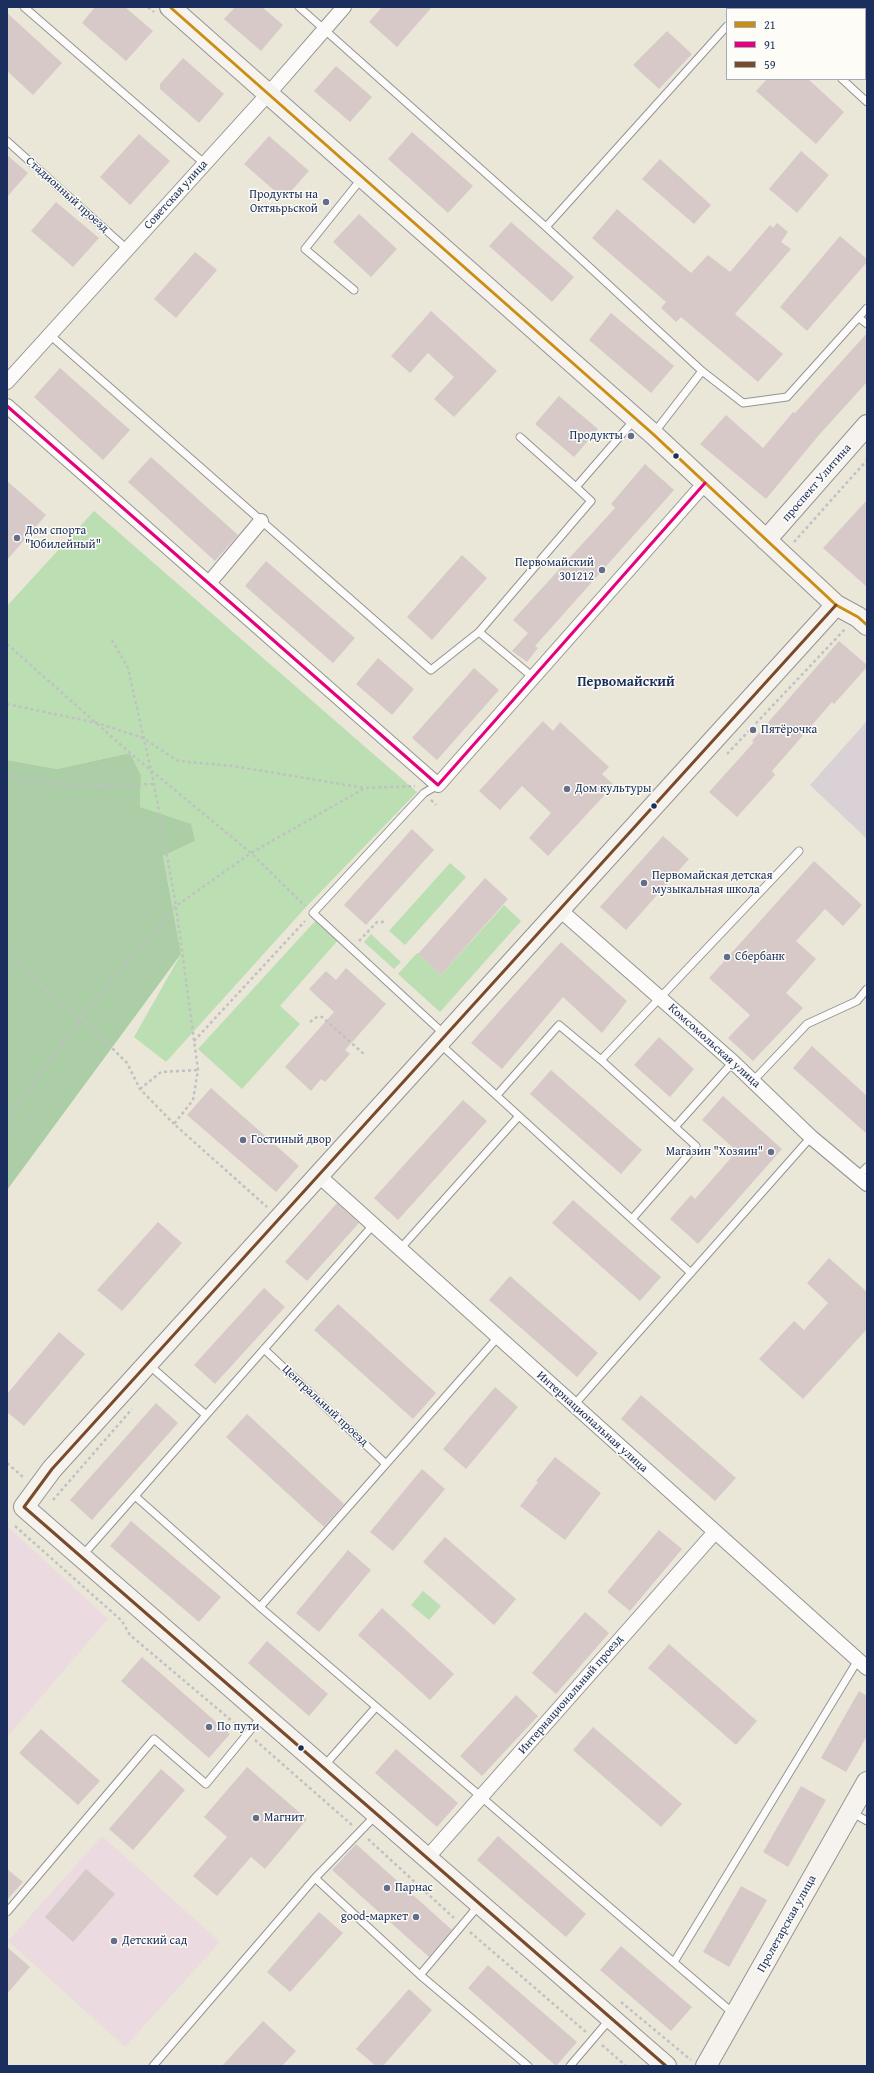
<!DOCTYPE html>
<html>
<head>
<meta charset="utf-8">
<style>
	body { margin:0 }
	#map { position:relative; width:874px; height:2073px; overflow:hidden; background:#eae6d8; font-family:"Gentium Book Plus",serif }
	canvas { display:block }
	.frame { position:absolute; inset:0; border:8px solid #1b2f5e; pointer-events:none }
	.legend { position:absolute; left:726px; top:8px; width:140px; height:72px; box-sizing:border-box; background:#fdfcf7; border:1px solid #a3aaba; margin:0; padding:5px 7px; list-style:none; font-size:12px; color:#1b2f5e }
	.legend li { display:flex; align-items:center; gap:8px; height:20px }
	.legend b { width:20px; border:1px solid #a3aaba }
</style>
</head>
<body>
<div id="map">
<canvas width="874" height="2073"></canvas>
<div class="frame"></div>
<ul class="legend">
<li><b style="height:5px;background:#cb8e13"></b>21</li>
<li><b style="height:5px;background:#e5007d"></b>91</li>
<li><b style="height:5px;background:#7a4b2a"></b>59</li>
</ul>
</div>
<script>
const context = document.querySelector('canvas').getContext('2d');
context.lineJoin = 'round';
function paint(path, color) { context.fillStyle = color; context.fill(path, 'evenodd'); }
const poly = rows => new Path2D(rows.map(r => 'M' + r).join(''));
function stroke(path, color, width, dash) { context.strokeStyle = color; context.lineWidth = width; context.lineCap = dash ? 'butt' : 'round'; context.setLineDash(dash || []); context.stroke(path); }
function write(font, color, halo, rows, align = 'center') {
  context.font = font + ' "Gentium Book Plus",serif'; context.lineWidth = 3; context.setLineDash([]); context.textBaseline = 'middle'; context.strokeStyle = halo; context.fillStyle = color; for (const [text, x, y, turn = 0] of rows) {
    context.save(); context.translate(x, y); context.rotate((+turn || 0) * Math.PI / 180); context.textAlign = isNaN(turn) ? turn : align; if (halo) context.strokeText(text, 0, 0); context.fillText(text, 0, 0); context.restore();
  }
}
paint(poly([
	[7,1526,108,1619,7,1737],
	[102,1836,220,1942,125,2047,8,1941]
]), '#ecdae1');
paint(poly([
	[867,721,867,839,810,785]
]), '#dad1d6');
paint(poly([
	[94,511,417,792,306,907,166,1062,134,1037,181,954,163,856,195,841,140,807,141,775,130,753,57,769,7,760,7,606],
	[450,863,466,877,405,945,389,931],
	[504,905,521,921,440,1012,398,974,417,953,441,975],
	[317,919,339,939,280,1006,300,1024,242,1089,198,1049],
	[371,934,401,962,394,969,364,942],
	[423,1591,441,1606,429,1620,411,1605]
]), '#bbdfb2');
paint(poly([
	[130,753,141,775,140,807,191,824,195,841,163,856,181,954,7,1190,7,760,57,769]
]), '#abcea6');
paint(poly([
	[95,7,125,7,153,31,126,61,82,23],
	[235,7,262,7,283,25,261,51,224,19],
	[382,7,432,7,397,47,369,22],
	[7,13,62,63,33,95,7,71],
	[667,31,692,54,659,89,633,65],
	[183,58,224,94,199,123,160,89,160,84],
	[336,66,372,97,350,122,314,91],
	[767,79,808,79,844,112,816,144,756,91],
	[412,132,473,186,448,213,388,159],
	[139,134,170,161,130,205,100,177],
	[269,136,309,171,284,199,244,164],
	[801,151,829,175,797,213,769,189],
	[7,155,28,173,7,197],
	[660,159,711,205,694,224,642,179],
	[56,202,99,238,73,267,31,231],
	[617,209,691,273,708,255,730,272,770,225,773,228,777,223,788,232,781,242,791,249,735,314,783,354,758,382,681,317,676,322,661,308,666,302,592,238],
	[359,214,397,249,371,277,333,242],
	[511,222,574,277,552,302,489,246],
	[840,236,867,259,867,262,807,331,780,307],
	[195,252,217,270,176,318,154,299],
	[431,311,497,371,454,417,434,399,454,377,428,353,410,373,391,356],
	[611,313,674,366,651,393,589,340],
	[867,333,867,382,819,435,766,499,700,444,726,415,763,448,793,412,795,413],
	[60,368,130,430,103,460,34,397],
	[559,396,598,429,574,457,535,424],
	[151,457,238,535,215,561,128,482],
	[645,464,674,490,535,646,538,648,527,662,512,651,528,633,513,620,615,508,611,504],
	[7,481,46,515,7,560],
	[867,500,867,587,823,548],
	[462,555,487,578,432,640,407,617],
	[266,561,355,638,333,663,245,586],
	[839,641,867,665,867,667,834,704,832,702,772,771,775,775,737,817,709,792,754,742,752,741],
	[378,658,414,689,392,715,356,684],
	[474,668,499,690,437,760,412,738],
	[543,721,553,731,560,722,609,767,602,774,614,785,548,856,529,838,551,813,522,786,500,810,479,791],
	[412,829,434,850,366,925,344,905],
	[663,836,689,859,626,930,600,907],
	[814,861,862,905,843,926,825,909,796,941,816,959,786,993,803,1008,753,1061,728,1038,750,1015,709,978],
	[485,878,508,899,441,975,418,954],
	[561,942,627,1001,602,1033,563,997,502,1069,471,1043],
	[346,968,386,1004,345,1050,350,1054,325,1082,321,1079,311,1091,285,1067,334,1012,309,989,326,971,336,980],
	[659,1037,694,1069,670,1097,634,1065],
	[812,1046,867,1096,867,1134,793,1068],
	[551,1070,642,1150,621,1174,530,1094],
	[211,1088,299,1166,276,1192,187,1115],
	[723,1096,782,1149,698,1244,670,1219,691,1195,695,1199,737,1151,702,1120],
	[463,1100,487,1121,398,1220,374,1198],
	[573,1200,661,1277,640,1301,552,1223],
	[337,1203,359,1223,307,1281,285,1262],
	[158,1222,182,1243,122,1311,97,1290],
	[829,1258,867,1292,867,1329,803,1399,759,1359,794,1321,804,1330,828,1303,807,1283],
	[510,1276,598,1353,577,1377,489,1300],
	[264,1288,285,1307,215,1384,194,1365],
	[338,1304,436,1393,413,1419,314,1330],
	[59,1332,85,1354,24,1426,7,1412,7,1394],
	[495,1387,518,1407,466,1469,443,1449],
	[641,1395,736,1478,715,1501,621,1419],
	[156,1403,178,1423,92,1520,70,1500],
	[247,1414,344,1504,324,1527,226,1437],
	[555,1457,601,1493,565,1540,520,1506,538,1482,536,1481],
	[422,1469,445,1489,393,1551,370,1532],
	[131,1521,221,1597,199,1622,110,1546],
	[659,1530,682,1549,630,1611,607,1592],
	[445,1537,516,1599,494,1625,423,1562],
	[348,1550,371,1570,319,1632,296,1613],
	[382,1608,454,1674,430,1700,358,1635],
	[585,1612,609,1633,556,1694,532,1673],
	[267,1641,328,1694,309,1716,248,1663],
	[669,1644,757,1721,736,1745,648,1668],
	[142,1657,230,1734,209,1758,121,1681],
	[859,1691,867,1696,867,1736,846,1772,821,1758],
	[516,1695,538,1716,482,1776,460,1756],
	[593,1727,682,1804,661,1827,573,1750],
	[41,1729,100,1781,78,1805,19,1753],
	[396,1749,458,1803,437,1827,375,1773],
	[247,1767,307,1819,265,1869,251,1857,217,1896,193,1876,227,1837,204,1817],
	[161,1769,185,1790,133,1850,109,1829],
	[801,1786,826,1800,788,1867,763,1852],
	[498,1836,586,1914,566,1937,477,1860],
	[356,1844,452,1930,429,1957,332,1870],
	[7,1869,23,1882,7,1900],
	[86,1869,115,1894,73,1942,45,1917],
	[741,1886,767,1900,729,1967,703,1952],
	[319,1912,343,1933,290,1992,267,1972],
	[621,1946,692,2007,671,2031,600,1970],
	[7,1947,30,1967,7,1994],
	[488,1965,577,2042,556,2066,468,1988],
	[409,1989,432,2010,383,2066,376,2066,356,2049],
	[263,2021,296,2051,282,2066,222,2066]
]), '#d8c9c9');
const lane = poly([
	[24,7,205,164],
	[299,7,546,227,702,371,743,403,787,397,867,308],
	[761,7,763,9],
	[742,9,744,7],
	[852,9,854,7],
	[842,79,867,102],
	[7,141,127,249],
	[546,227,727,26],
	[354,290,305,249,362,178],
	[859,318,867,324],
	[50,335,431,670,479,632,534,678],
	[654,433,702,371],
	[520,437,576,487],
	[479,632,591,501,576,487,635,419],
	[438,785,424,793,313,913,444,1034],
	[440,1044,691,1273],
	[753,1081,807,1024,857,1001,867,989],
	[497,1095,559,1025,601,1060],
	[675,1127,733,1062],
	[858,1176,867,1167],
	[632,1219,696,1146,601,1060,799,851],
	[374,1224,135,1496,260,1607,734,2014],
	[400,1249,519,1116],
	[264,1349,386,1464],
	[149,1365,206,1415],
	[574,1405,811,1137],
	[82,1556,135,1496],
	[260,1607,498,1337],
	[324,1766,376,1707],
	[851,1812,867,1821],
	[315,1878,420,1975,528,2066],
	[7,1912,154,1739,206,1784,262,1716],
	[674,1962,858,1660],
	[420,1975,479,1905],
	[153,2066,315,1878,376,1815],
	[570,2066,610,2019]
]);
const street = poly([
	[7,382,277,84,344,7],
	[7,406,438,785,705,483],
	[209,583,261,521],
	[560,910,733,1062,811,1137,867,1184],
	[318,1175,867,1668],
	[427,1858,715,1532]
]);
const secondary = poly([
	[170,7,653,434,836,605,858,617,867,625],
	[766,540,867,425],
	[666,2066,24,1507,52,1469,836,605],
	[706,2066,867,1782]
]);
stroke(lane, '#939595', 9);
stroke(street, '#939595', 16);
stroke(secondary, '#939595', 22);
stroke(poly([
	[148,7,154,12],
	[794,542,867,460],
	[112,640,128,668,154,784,176,906,198,1070,193,1100,174,1124,267,1207],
	[7,644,130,753,251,853,305,906],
	[7,704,97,723,143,738,178,761,233,766,365,788],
	[727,754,845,629],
	[7,776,71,786,154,784],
	[431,800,436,805],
	[359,941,377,922,384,922],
	[7,951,53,998,81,1017,127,1063,140,1089,174,1124],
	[310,1022,317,1017,322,1017,365,1055],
	[194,1041,305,921],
	[140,1089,161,1072,198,1070],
	[7,1121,81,1017,176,906,251,853,365,788,415,786],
	[7,1463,24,1478],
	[53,1500,132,1409],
	[15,1526,122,1621,130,1635,239,1727],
	[255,1740,352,1825],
	[368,1839,454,1918],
	[470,1932,586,2032],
	[621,2002,691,2060],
	[602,2045,626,2066]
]), '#c0c1c3', 2.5, [3, 3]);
stroke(lane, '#fcfbf9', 7);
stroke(street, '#fcfbf9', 14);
stroke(secondary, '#f6f3ef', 20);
stroke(poly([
	[170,7,653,434,836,605,858,617,867,625]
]), '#cb8e13', 3);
stroke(poly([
	[7,406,438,785,705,483]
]), '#e5007d', 3);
stroke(poly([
	[666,2066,24,1507,52,1469,836,605]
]), '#7a4b2a', 3);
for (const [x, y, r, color] of [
	[326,202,4,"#636f89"],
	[631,436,4,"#636f89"],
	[676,456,3.5,"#1b2f5e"],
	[17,538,4,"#636f89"],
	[602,570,4,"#636f89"],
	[753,730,4,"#636f89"],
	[567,789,4,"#636f89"],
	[654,806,3.5,"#1b2f5e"],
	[644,883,4,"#636f89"],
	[727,957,4,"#636f89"],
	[243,1140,4,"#636f89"],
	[771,1152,4,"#636f89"],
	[209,1727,4,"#636f89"],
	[301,1748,3.5,"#1b2f5e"],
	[256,1818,4,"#636f89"],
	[387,1888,4,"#636f89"],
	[416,1917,4,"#636f89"],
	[114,1941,4,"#636f89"]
]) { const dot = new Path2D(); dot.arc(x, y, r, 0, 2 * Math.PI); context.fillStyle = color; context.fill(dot); stroke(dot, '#fdfcf7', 1.5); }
write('12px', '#1b2f5e', '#fdfcf7', [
	["Стадионный проезд",67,195,42],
	["Советская улица",176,195,-48],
	["проспект Улитина",817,483,-49],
	["Комсомольская улица",714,1046,42],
	["Центральный проезд",325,1406,43],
	["Интернациональная улица",592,1422,42],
	["Интернациональный проезд",571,1695,-49],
	["Пролетарская улица",787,1924,-61]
]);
write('12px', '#1b2f5e', '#fdfcf7', [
	["Продукты на",318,195,"right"],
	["Октяьрьской",318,209,"right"],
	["Продукты",623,436,"right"],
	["Дом спорта",25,531],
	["\"Юбилейный\"",25,545],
	["Первомайский",594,563,"right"],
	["301212",594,577,"right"],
	["Пятёрочка",761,730],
	["Дом культуры",575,789],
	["Первомайская детская",652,876],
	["музыкальная школа",652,890],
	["Сбербанк",735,957],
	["Гостиный двор",251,1140],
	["Магазин \"Хозяин\"",763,1152,"right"],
	["По пути",217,1727],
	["Магнит",264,1818],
	["Парнас",395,1888],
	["good-маркет",408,1917,"right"],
	["Детский сад",122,1941]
], 'left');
write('bold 14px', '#1b2f5e', '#fdfcf7', [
	["Первомайский",626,682]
]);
</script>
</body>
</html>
